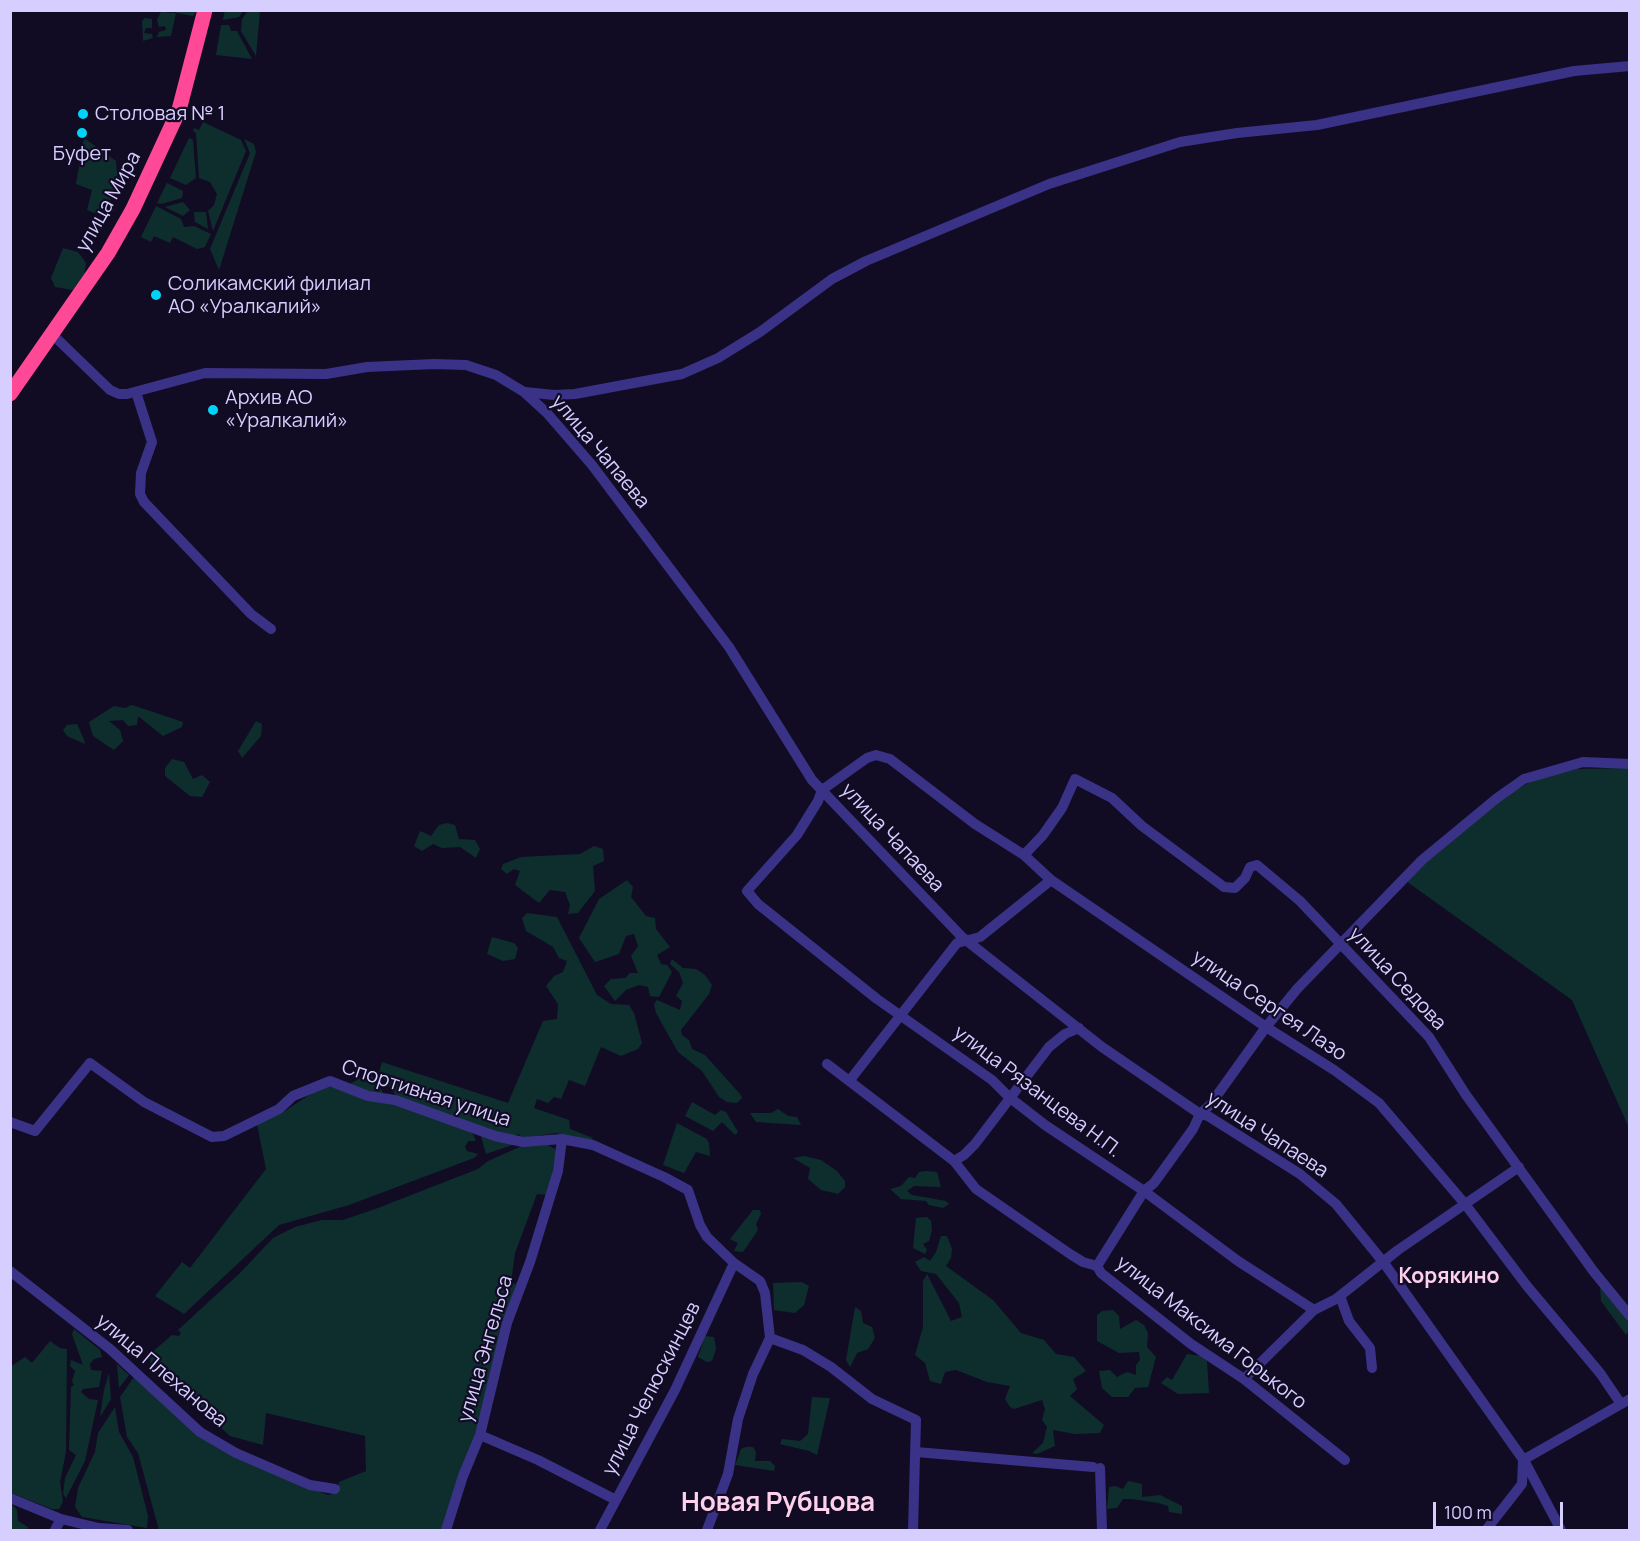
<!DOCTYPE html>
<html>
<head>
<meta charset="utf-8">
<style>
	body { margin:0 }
	#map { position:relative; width:1640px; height:1541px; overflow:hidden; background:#110c24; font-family:Manrope,sans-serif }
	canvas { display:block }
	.frame { position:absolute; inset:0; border:12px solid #d6ceff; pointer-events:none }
	.scale { position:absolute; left:1433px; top:1502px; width:130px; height:27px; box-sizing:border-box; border:3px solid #d6ceff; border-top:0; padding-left:8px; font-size:18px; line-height:21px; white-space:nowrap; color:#d6ceff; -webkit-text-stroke:4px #110c24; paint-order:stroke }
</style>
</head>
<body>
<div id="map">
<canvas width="1640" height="1541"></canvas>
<div class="frame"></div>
<div class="scale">100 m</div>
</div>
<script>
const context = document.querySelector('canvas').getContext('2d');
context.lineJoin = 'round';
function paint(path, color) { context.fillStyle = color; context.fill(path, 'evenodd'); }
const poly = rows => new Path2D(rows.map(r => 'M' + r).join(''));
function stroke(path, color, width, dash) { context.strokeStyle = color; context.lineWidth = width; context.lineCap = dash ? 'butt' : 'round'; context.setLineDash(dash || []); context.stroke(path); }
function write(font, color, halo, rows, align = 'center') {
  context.font = font + ' Manrope,sans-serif'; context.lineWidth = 4.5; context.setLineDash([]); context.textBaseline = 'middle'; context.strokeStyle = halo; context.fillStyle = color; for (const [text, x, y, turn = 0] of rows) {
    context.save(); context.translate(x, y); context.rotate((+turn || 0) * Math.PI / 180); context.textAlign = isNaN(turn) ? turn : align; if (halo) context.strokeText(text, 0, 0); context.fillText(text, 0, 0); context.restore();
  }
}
paint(poly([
	[225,10,243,10,243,11,239,17,223,20],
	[177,11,197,11,193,16,176,13,171,36,157,37,159,32,166,30,165,26,159,27,157,20,161,12,176,13],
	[248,11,260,11,256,56,241,31,242,19],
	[145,18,152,19,152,28,146,28,144,33,152,34,153,38,143,41,142,21],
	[221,25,229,25,231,31,237,31,252,59,216,55],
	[203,122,241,140,246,151,213,231,208,211,214,205,217,194,210,182,199,178,196,133,193,131,194,128,199,130],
	[84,138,116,161,119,196,118,198,112,196,109,202,114,205,114,211,105,217,87,210,92,190,76,184],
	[189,138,193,140,196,178,186,185,170,178],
	[244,139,254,144,256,152,219,270,210,249,250,153],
	[167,183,183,191,182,198,161,204,157,203],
	[183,202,190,210,183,216,165,207],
	[156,206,181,219,184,227,194,226,211,234,205,247,197,249,173,237,170,243,154,236,151,242,141,237],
	[194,212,206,212,208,229,195,222],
	[63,248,78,252,86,263,84,275,73,290,55,287,51,278],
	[132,705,183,722,182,727,163,736,138,716,137,725,128,726,123,720,109,721,120,730,123,741,114,750,93,736,89,722,114,706,125,708],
	[256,721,262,724,261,736,242,758,238,751],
	[77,724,83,737,85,744,67,736,63,730,67,725],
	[172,759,184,762,193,779,202,775,210,782,202,797,190,796,165,776,165,768],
	[1629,768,1629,1128,1572,1000,1406,881,1477,812,1536,779,1576,769],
	[447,823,455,825,459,839,475,840,480,849,476,858,460,847,442,848,433,844,422,851,414,846,420,831,431,836,439,825],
	[594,846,603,849,604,861,593,866,595,891,578,913,568,914,570,905,565,892,550,890,539,903,515,885,520,871,514,869,507,874,501,869,503,864,521,857,580,854],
	[627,880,633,887,631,897,646,916,655,918,656,929,670,947,657,955,661,964,667,965,672,972,659,997,650,996,648,987,639,985,626,990,615,1001,604,986,611,979,625,978,630,973,638,973,631,956,638,946,634,934,626,936,619,954,595,962,579,938,599,899],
	[527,913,557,917,597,995,611,1004,629,1005,634,1013,642,1043,638,1049,621,1056,601,1047,585,1086,569,1080,561,1099,554,1097,548,1103,537,1099,534,1108,569,1120,570,1129,593,1138,591,1141,556,1133,523,1138,518,1134,512,1138,397,1097,379,1073,382,1062,508,1103,543,1021,557,1019,558,1004,546,986,554,976,563,972,567,961,559,958,553,947,526,931,522,918],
	[492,937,514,943,518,948,515,959,503,961,487,954],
	[672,959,683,968,696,969,705,975,712,985,709,994,681,1030,682,1035,689,1040,692,1049,705,1055,740,1094,742,1098,737,1103,727,1102,719,1097,702,1071,678,1052,656,1013,654,1004,657,1000,680,1010,682,1001,676,996,683,983,679,972,670,964],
	[370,1073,384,1094,376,1094,346,1086],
	[321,1087,333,1087,397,1103,463,1127,473,1134,476,1141,468,1141,465,1147,467,1151,478,1154,474,1158,349,1205,279,1225,184,1314,155,1296,182,1262,190,1268,266,1169,257,1124,282,1113],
	[692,1102,715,1115,721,1110,726,1112,738,1132,735,1135,722,1122,713,1131,685,1116],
	[778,1109,788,1116,797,1117,801,1125,756,1122,750,1113,771,1113],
	[677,1123,707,1139,709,1144,710,1156,696,1152,684,1173,663,1165],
	[480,1133,515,1144,486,1154],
	[544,1143,557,1150,548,1195,537,1194,515,1253,511,1282,516,1284,502,1331,491,1384,444,1530,159,1530,138,1453,127,1437,120,1397,134,1377,253,1465,328,1495,337,1492,339,1482,366,1471,365,1436,266,1413,263,1445,230,1436,150,1363,151,1353,172,1335,179,1336,181,1333,178,1330,240,1273,273,1238,295,1227,322,1220,343,1220,378,1208,478,1169,488,1161,524,1145],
	[804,1156,821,1160,837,1171,845,1181,845,1187,838,1194,821,1190,808,1179,810,1168,793,1158],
	[926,1171,937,1172,941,1187,914,1186,907,1191,912,1195,946,1201,949,1204,943,1208,929,1205,926,1201,901,1199,890,1189,901,1186,909,1177,915,1178,919,1172],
	[753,1210,760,1210,761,1214,756,1224,758,1230,743,1252,734,1251,738,1243,730,1239],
	[927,1217,931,1221,932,1230,929,1241,923,1244,927,1250,925,1254,913,1248,916,1218],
	[941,1236,947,1236,952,1249,951,1258,946,1266,993,1300,1021,1333,1044,1340,1056,1354,1074,1357,1086,1371,1073,1379,1077,1389,1070,1396,1104,1425,1100,1433,1075,1434,1053,1430,1055,1446,1037,1454,1032,1453,1043,1443,1047,1427,1042,1420,1045,1409,1042,1400,1014,1409,1010,1407,1005,1399,1010,1386,987,1382,956,1370,945,1372,941,1384,930,1381,925,1363,915,1355,923,1327,923,1281,927,1274,951,1321,962,1317,959,1303,936,1274,921,1271,915,1262,924,1257,930,1261,936,1252],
	[802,1282,809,1286,804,1305,795,1313,774,1310,773,1283],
	[1600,1286,1628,1316,1629,1331,1626,1335,1601,1301],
	[855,1307,861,1311,863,1323,872,1327,875,1338,868,1349,857,1353,850,1367,846,1360],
	[1113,1310,1119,1316,1120,1329,1136,1320,1144,1325,1148,1333,1147,1347,1156,1357,1148,1387,1135,1388,1128,1397,1112,1397,1102,1388,1099,1371,1110,1370,1117,1377,1127,1372,1136,1375,1136,1365,1140,1360,1139,1352,1119,1353,1097,1341,1097,1315,1102,1311],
	[74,1329,100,1350,102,1357,94,1359,90,1364,91,1370,102,1371,99,1387,83,1389,81,1392,89,1399,98,1400,85,1461,66,1498,63,1494,65,1478,76,1455,69,1450,71,1387,74,1385,72,1381,75,1371,70,1366,71,1360,83,1365,72,1334],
	[705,1336,714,1337,716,1349,712,1361,707,1362,698,1357],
	[50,1341,60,1348,67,1349,66,1452,60,1482,63,1501,59,1509,52,1509,11,1493,10,1367,25,1357,32,1363],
	[1187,1354,1202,1356,1207,1361,1209,1393,1178,1394,1161,1383,1167,1377,1172,1380],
	[117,1364,129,1375,119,1388],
	[109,1373,111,1399,100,1417,104,1390],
	[812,1397,830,1398,817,1455,809,1451,780,1444,782,1439,800,1441,808,1434],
	[115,1407,119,1432,133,1457,148,1516,147,1528,82,1517,75,1507,78,1488,95,1452,98,1433],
	[746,1447,753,1447,756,1452,755,1461,770,1461,775,1466,774,1471,735,1465,741,1449],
	[1128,1481,1142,1484,1142,1497,1160,1495,1182,1506,1182,1514,1169,1512,1168,1506,1158,1503,1132,1499,1123,1499,1117,1508,1107,1509,1109,1487,1115,1486,1123,1489],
	[11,1503,17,1510,18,1521,28,1527,27,1530,13,1530,11,1527]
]), '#0e2e2e');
stroke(poly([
	[52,334,110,390,119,394,127,394,205,373,326,374,367,367,434,364,466,365,496,375,524,392,547,413,592,465,729,647,812,780,962,937,1102,1047,1200,1114,1208,1116,1300,1174,1336,1204,1384,1263,1525,1462,1561,1530],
	[136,392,152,442,141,473,140,494,144,502,251,614,271,629],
	[525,392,554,395,575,394,682,374,718,358,760,332,832,279,866,261,1049,184,1180,142,1237,133,1317,125,1574,71,1630,66],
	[822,790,867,758,876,755,890,759,975,824,1024,855,1051,880,1266,1027,1334,1070,1379,1103,1465,1204,1527,1286,1600,1373,1621,1404],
	[822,790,818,801,797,835,747,891,758,904,877,999,992,1080,1009,1097,1045,1125,1144,1191,1238,1261,1314,1310],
	[1024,855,1043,835,1062,808,1075,779,1112,798,1142,826,1224,887,1235,888,1245,878,1250,867,1257,865,1300,901,1429,1037,1466,1095,1594,1272,1630,1316],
	[827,1064,954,1161,976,1189,1070,1254,1083,1262,1097,1266,1101,1273,1191,1344,1244,1379,1345,1460],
	[850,1080,957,943,980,937,1051,880],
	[10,1122,35,1131,90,1063,144,1102,212,1137,224,1136,279,1109,293,1096,330,1081,368,1096,395,1100,495,1136,523,1142,562,1139,593,1145,664,1177,688,1190,700,1225,707,1237,734,1263,760,1281,765,1293,770,1338,803,1350,831,1367,872,1399,916,1420,913,1530],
	[954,1161,964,1155,975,1144,1049,1047,1065,1034,1079,1028],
	[1097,1266,1144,1191,1154,1183,1193,1129,1200,1114,1210,1105,1266,1027,1297,989,1422,860,1497,798,1524,779,1583,762,1630,764],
	[10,1271,110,1349,200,1432,236,1453,310,1485,335,1489],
	[1340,1296,1349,1321,1370,1348,1372,1368],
	[1244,1379,1314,1310,1336,1299,1398,1250,1519,1167],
	[480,1435,538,1460,616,1500],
	[916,1452,1093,1467],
	[1100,1468,1102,1530],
	[10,1498,61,1519,99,1528,128,1530],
	[55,1530,61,1519],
	[446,1530,463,1476,480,1435,507,1323,530,1262,558,1171,562,1139],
	[600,1530,675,1390,734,1263],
	[707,1530,728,1474,738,1419,753,1374,770,1338],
	[1486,1530,1522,1484,1523,1460,1630,1399]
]), '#3a3287', 10);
stroke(poly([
	[10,394,108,253,133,209,179,110,205,10]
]), '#ff4997', 15);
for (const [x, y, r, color] of [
	[83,114,6,"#00d3f9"],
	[82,133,6,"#00d3f9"],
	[156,295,6,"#00d3f9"],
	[213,410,6,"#00d3f9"]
]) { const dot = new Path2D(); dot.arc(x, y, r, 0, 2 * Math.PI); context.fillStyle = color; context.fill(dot); stroke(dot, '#110c24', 2); }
write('20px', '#d6ceff', '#110c24', [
	["Столовая № 1",95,114],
	["Буфет",82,154,"center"],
	["Соликамский филиал",168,284],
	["АО «Уралкалий»",168,307],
	["Архив АО",225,398],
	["«Уралкалий»",225,421]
], 'left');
write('20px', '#d6ceff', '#110c24', [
	["улица Мира",109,202,-61],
	["улица Чапаева",600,452,50],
	["улица Чапаева",892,838,47],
	["улица Седова",1397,979,47],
	["улица Сергея Лазо",1269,1006,34],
	["улица Рязанцева Н.П.",1037,1092,37],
	["Спортивная улица",426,1094,18],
	["улица Чапаева",1267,1135,33],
	["улица Максима Горького",1211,1333,38],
	["улица Энгельса",486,1349,-74],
	["улица Плеханова",161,1371,40],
	["улица Челюскинцев",652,1389,-63]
]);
write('bold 21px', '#ffd0ec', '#110c24', [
	["Корякино",1449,1277]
]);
write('bold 26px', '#ffd0ec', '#110c24', [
	["Новая Рубцова",778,1504]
]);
</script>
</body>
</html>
